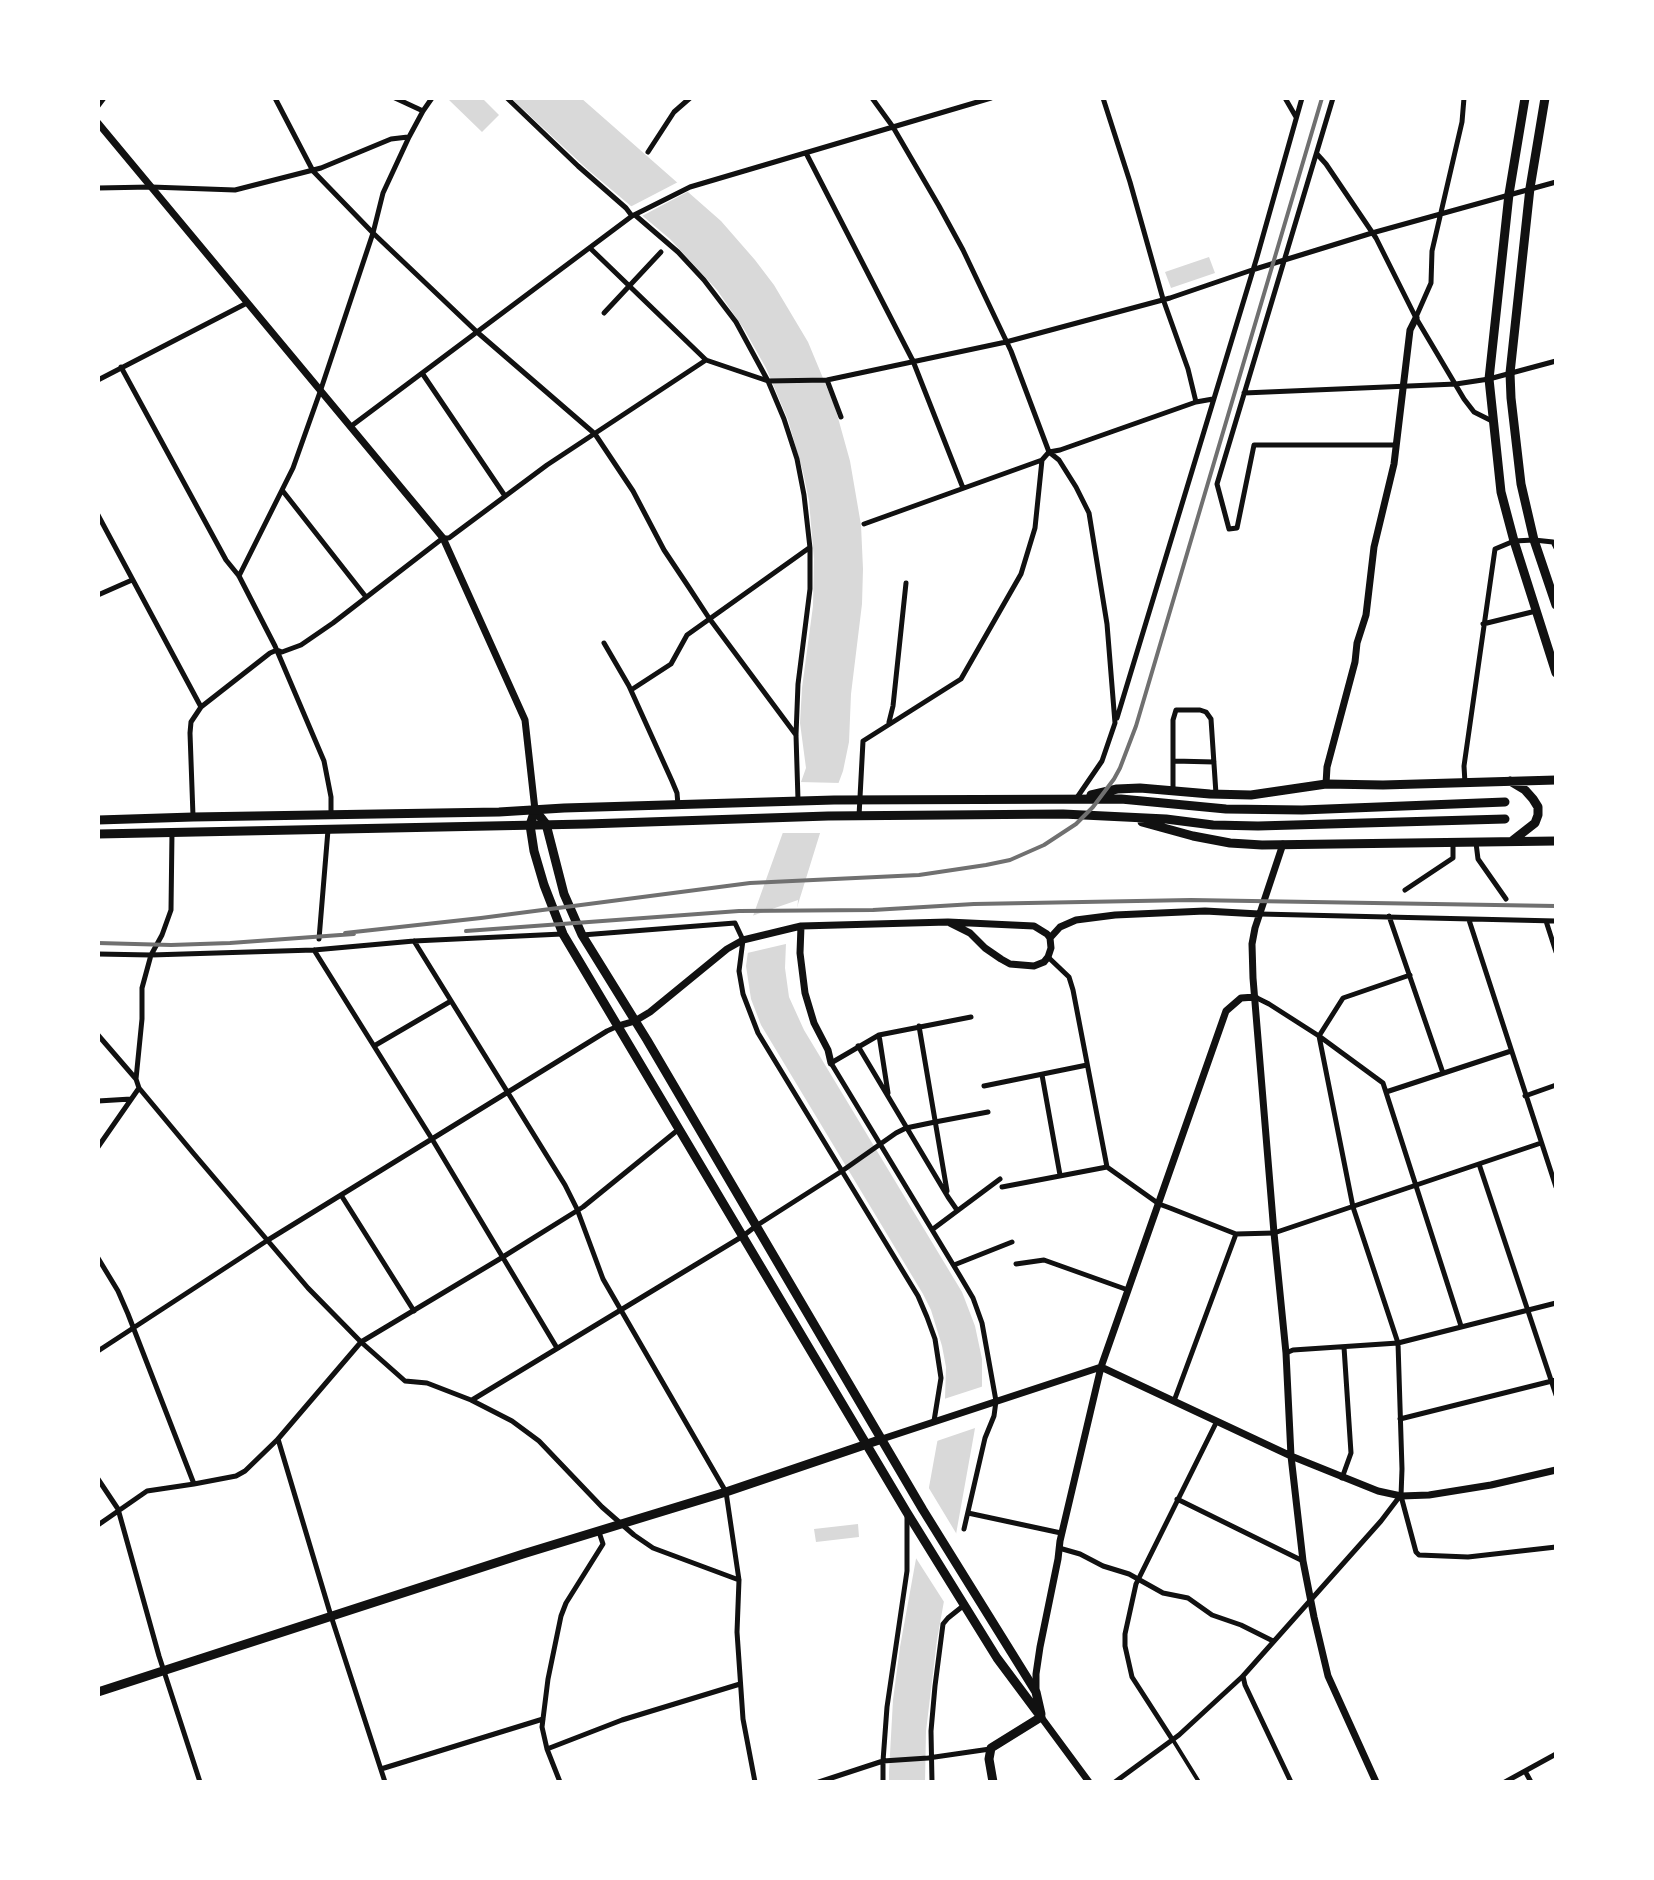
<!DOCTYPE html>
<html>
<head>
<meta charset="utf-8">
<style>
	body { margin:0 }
	#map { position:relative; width:1654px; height:1880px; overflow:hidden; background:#fff; font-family:"Titillium Web",sans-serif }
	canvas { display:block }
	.frame { position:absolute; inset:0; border:100px solid #fff; pointer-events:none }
</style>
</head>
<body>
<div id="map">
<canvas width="1654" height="1880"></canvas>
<div class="frame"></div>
</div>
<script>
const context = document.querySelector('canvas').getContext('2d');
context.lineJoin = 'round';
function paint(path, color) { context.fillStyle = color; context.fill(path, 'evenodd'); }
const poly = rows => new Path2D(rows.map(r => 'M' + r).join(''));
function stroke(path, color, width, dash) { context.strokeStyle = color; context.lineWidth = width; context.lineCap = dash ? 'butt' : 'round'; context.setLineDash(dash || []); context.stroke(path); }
paint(poly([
	[451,98,482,98,499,115,482,132,449,100],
	[511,98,581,98,721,221,755,260,774,285,808,342,835,407,850,461,861,525,863,569,862,604,851,694,849,742,843,771,821,830,786,943,785,968,789,997,804,1030,962,1292,975,1326,982,1359,982,1386,974,1434,937,1640,926,1731,925,1782,889,1782,889,1772,893,1700,900,1647,945,1399,946,1367,942,1346,931,1310,923,1294,761,1025,751,999,746,966,753,916,806,768,800,723,802,688,813,606,814,559,809,501,803,472,788,420,766,368,744,329,717,290,670,239,587,169],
	[1209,257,1215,273,1171,288,1165,272],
	[858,1524,859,1537,816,1542,814,1529]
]), '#d9d9d9');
paint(poly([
	[680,181,691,190,642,216,630,207],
	[799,782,841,783,822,833,780,833],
	[798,900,796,924,790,943,743,954,749,917],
	[984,1386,978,1427,934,1442,941,1400],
	[927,1485,959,1538,946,1605,914,1555]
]), '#fff');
stroke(poly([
	[1173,1740,1199,1782]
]), '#111', 4);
stroke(poly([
	[275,98,313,171,373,233,477,332,595,434,633,491,664,550,688,586,709,618,796,735],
	[395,98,423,111],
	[507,98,578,166,626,208,632,216],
	[872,98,893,127,939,206,963,250,1011,351,1049,452,1059,460,1076,487,1089,513,1107,624,1115,723,1102,761,1076,799],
	[1103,98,1130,182,1163,299,1188,369,1196,402],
	[1285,98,1296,117],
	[1333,98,1217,484,1229,529,1237,528,1254,445,1396,445],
	[98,106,104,98],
	[648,152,674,112,690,98],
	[806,153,913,361,963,488],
	[1317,154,1326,164,1376,238,1416,318,1464,399,1474,412,1492,421],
	[98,188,151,187,235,190,321,168,391,139,408,137],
	[635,215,678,252,704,280,736,322,768,381,784,419,797,459,804,495,810,548,810,589,798,684,796,735,798,800],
	[590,248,706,360,768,381,827,380,1006,342,1170,298,1252,270,1372,233,1556,182],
	[604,313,661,252],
	[1416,317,1431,283,1432,251,1462,122,1464,98],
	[121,367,226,560,239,576,275,646,324,761,331,797,331,815],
	[422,373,505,496],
	[98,380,247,303],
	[827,380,841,417],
	[1244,393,1456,384,1489,379,1556,361],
	[350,427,632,216,690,187,991,98],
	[282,490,366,597],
	[98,515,201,707],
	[864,524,1042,460,1049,452,1060,450,1196,402,1213,399],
	[239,576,293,468,320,392,373,233,383,193,409,137,423,111,432,98],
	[98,595,132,580],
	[1483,624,1536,611],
	[604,643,629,686,672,781,677,793,678,805],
	[631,690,671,664,687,635,809,548],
	[1117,718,1257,257,1302,98],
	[889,722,893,706,906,583],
	[1174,761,1214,762],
	[1465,783,1464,766,1495,549,1514,541,1534,540,1553,542,1556,548],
	[1173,790,1173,720,1176,710,1200,710,1206,712,1211,719,1216,794],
	[193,816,190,733,191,722,201,707,270,653,277,650,282,652,301,645,333,623,443,538,449,538,547,465,706,360],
	[859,816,863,741,961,679,1021,574,1035,528,1042,460],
	[1476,843,1478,859,1506,899],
	[1405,890,1453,858,1453,843],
	[1260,914,1556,921],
	[1389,916,1443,1073],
	[1469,920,1556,1187],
	[1546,921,1556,952],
	[582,935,735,923,743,940,739,971,743,994,758,1033,918,1296,927,1317,935,1339,941,1378,934,1421],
	[319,939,328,830],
	[414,941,565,1185,577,1209,603,1279,726,1492,739,1580,737,1632,743,1719,755,1782],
	[314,950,432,1139,557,1348],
	[98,954,151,955,314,950,414,941,562,934],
	[1048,957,1069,977,1073,990,1107,1167],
	[1410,975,1343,998,1319,1036,1353,1207,1398,1343,1402,1469,1401,1496,1416,1552,1419,1555,1468,1557,1556,1547],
	[1255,997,1269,1004,1319,1036,1383,1083,1461,1326],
	[919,1026,947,1191],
	[98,1035,136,1079,139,1088,194,1154,308,1288,361,1342,405,1381,427,1383,471,1400,512,1421,539,1441,602,1507,634,1535,653,1548,739,1580],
	[879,1035,888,1093],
	[374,1046,451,1001],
	[858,1046,948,1197,957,1210],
	[1042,1075,1060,1175],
	[136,1079,142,1019,142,988,151,955,162,935,171,910,172,832],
	[984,1086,1087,1065],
	[1386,1092,1511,1051],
	[1525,1096,1556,1085],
	[98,1101,131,1099],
	[98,1147,139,1088],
	[1479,1164,1556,1395],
	[1002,1187,1107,1167,1159,1204,1170,1208,1236,1234,1274,1233,1541,1143],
	[341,1195,414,1311],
	[933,1229,1000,1179],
	[98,1258,118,1291,128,1314,194,1484],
	[1016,1264,1044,1260,1128,1290],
	[954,1265,1012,1242],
	[98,1351,268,1240,607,1031,618,1026],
	[1286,1353,1293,1350,1398,1343,1556,1303],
	[472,1400,743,1236,756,1226,842,1171,896,1133,906,1128,935,1122,988,1112],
	[1174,1401,1236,1234],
	[1400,1419,1556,1380],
	[278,1439,331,1616,385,1782],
	[1342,1478,1351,1453,1344,1347],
	[98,1479,118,1509,159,1656,200,1782],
	[1177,1499,1303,1561],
	[968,1513,1061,1533],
	[98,1525,147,1491,194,1484,236,1476,245,1471,278,1439,361,1342,498,1260,583,1207,679,1129],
	[964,1529,985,1438,994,1416,996,1401,982,1323,973,1298,960,1276,831,1063,879,1035,971,1017],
	[1059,1548,1080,1554,1103,1566,1129,1574,1163,1593,1188,1598,1212,1615,1241,1625,1273,1641],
	[1243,1676,1245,1685,1291,1782],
	[1172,1739,1132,1677,1125,1646,1125,1634,1136,1584,1217,1421],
	[547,1749,622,1720,740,1684],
	[381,1769,543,1719],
	[1525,1771,1531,1782],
	[560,1782,547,1749,542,1727,548,1679,561,1616,566,1603,603,1544,599,1532],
	[819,1782,883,1761,928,1758,990,1749],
	[883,1782,883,1761,887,1707,907,1571,907,1517],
	[932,1782,931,1731,935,1686,943,1624,948,1618,963,1606],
	[1115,1782,1179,1735,1243,1676,1381,1521,1400,1496],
	[1505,1782,1556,1754]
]), '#111', 5);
stroke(poly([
	[98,123,443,538,525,720,535,810],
	[1326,784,1327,767,1355,662,1357,643,1366,615,1374,547,1394,464,1410,330,1416,318],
	[1283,844,1255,928,1252,944,1253,978,1274,1233,1286,1353,1291,1456,1303,1561,1314,1617,1328,1676,1376,1782],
	[950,923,970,933,985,948,1001,959,1010,964,1034,966,1044,962,1048,957,1051,948,1050,938,1060,927,1076,920,1115,915,1205,911,1259,914],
	[801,926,800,953,805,993,814,1023,828,1050,831,1063],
	[618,1026,635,1021,650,1012,727,949,743,940,801,926,948,922,1034,926,1047,934,1050,938],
	[882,1439,1101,1367,1291,1456,1378,1491,1401,1496,1429,1495,1491,1485,1556,1470],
	[1036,1689,1036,1674,1040,1647,1058,1559,1060,1541,1101,1367,1226,1011,1241,998,1255,997],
	[1041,1717,1089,1782]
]), '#111', 7);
stroke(poly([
	[1525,98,1509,194,1489,379,1501,492,1514,541,1556,673],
	[1545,98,1530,188,1510,373,1511,398,1521,484,1534,540,1556,605],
	[535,810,530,825,534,851,544,885,563,934,906,1511,997,1658,1041,1717],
	[535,810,546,824,564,894,582,935,647,1040,923,1510,1036,1692,1041,1714],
	[98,1692,523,1554,726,1492,882,1439],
	[993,1782,989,1759,991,1748,1041,1717]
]), '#111', 9);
stroke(poly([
	[1510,781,1525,790,1533,799,1538,807,1538,815,1535,823,1512,841],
	[1091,795,1117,789,1140,788,1210,794,1251,795,1326,784,1383,785,1556,780],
	[98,820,193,817,499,812,564,808,834,800,1121,799,1226,809,1302,810,1505,802],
	[1142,822,1193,836,1230,843,1262,845,1556,841],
	[98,834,587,824,828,816,1063,814,1166,819,1213,825,1258,826,1505,819]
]), '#111', 9);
stroke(poly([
	[466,931,739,911,873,910,974,904,1191,900,1556,906],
	[345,933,481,918,750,883,919,875,986,865,1010,860,1044,845,1076,824,1093,807,1114,779,1120,768,1136,726,1322,98],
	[98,943,171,945,230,943,354,934]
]), '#707070', 4);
</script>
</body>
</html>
